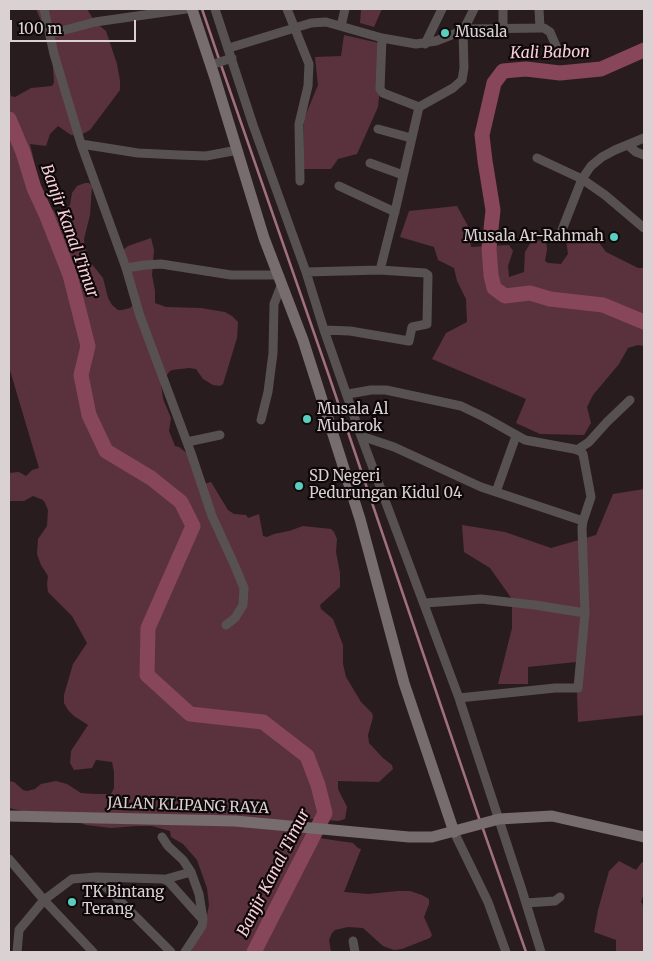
<!DOCTYPE html>
<html>
<head>
<meta charset="utf-8">
<style>
	body { margin:0 }
	#map { position:relative; width:653px; height:961px; overflow:hidden; background:#291c1f; font-family:Merriweather,serif }
	canvas { display:block }
	.frame { position:absolute; inset:0; border:10px solid #dad1d3; pointer-events:none }
	.scale { position:absolute; left:10px; top:20px; width:126px; height:22px; box-sizing:border-box; border:2px solid #dad1d3; border-top:0; padding-left:6px; font-size:15px; line-height:18px; white-space:nowrap; color:#dad1d3; -webkit-text-stroke:4px #0e080a; paint-order:stroke }
</style>
</head>
<body>
<div id="map">
<canvas width="653" height="961"></canvas>
<div class="frame"></div>
<div class="scale">100 m</div>
</div>
<script>
const context = document.querySelector('canvas').getContext('2d');
context.lineJoin = 'round';
function paint(path, color) { context.fillStyle = color; context.fill(path, 'evenodd'); }
const poly = rows => new Path2D(rows.map(r => 'M' + r).join(''));
function stroke(path, color, width, dash) { context.strokeStyle = color; context.lineWidth = width; context.lineCap = dash ? 'butt' : 'round'; context.setLineDash(dash || []); context.stroke(path); }
function write(font, color, halo, rows, align = 'center') {
  context.font = font + ' Merriweather,serif'; context.lineWidth = 4.5; context.setLineDash([]); context.textBaseline = 'middle'; context.strokeStyle = halo; context.fillStyle = color; for (const [text, x, y, turn = 0] of rows) {
    context.save(); context.translate(x, y); context.rotate((+turn || 0) * Math.PI / 180); context.textAlign = isNaN(turn) ? turn : align; if (halo) context.strokeText(text, 0, 0); context.fillText(text, 0, 0); context.restore();
  }
}
paint(poly([
	[36,9,87,9,95,22,106,31,117,64,120,81,120,90,90,130,79,136,71,135,58,126,50,134,46,146,30,144,40,186,45,200,57,215,64,211,70,205,72,193,77,186,85,183,89,183,92,186,90,215,84,239,85,247,91,263,103,278,108,298,112,305,118,310,122,310,130,308,133,305,122,251,128,246,151,238,154,250,152,275,155,291,155,303,166,307,201,308,225,312,232,316,238,322,237,338,223,384,220,386,213,385,203,379,196,369,189,368,172,370,169,372,161,383,163,399,171,418,169,431,175,446,179,447,188,454,200,485,211,482,228,510,234,514,246,515,248,518,259,514,263,536,267,537,274,534,289,531,303,526,331,529,334,532,337,539,336,552,340,573,340,587,320,605,321,609,333,619,343,645,343,664,346,677,361,702,372,713,373,717,368,735,369,743,383,758,392,765,393,769,379,782,338,781,338,789,347,807,345,819,338,821,303,818,302,826,306,833,312,837,353,843,358,848,361,849,344,892,368,894,398,891,410,891,422,895,429,899,429,904,424,917,432,935,430,938,402,949,394,950,383,946,363,928,348,927,335,930,332,933,329,940,331,952,191,952,207,915,209,905,207,888,197,860,183,844,171,837,170,831,152,826,136,826,111,828,86,825,78,822,53,823,22,811,9,808,9,781,14,782,23,790,27,791,35,789,41,784,56,781,67,784,81,793,94,794,111,794,114,788,114,772,112,762,96,760,92,768,74,770,70,763,71,751,88,725,74,716,68,710,64,703,64,695,73,664,87,643,72,616,48,592,47,584,48,576,41,565,37,554,38,539,47,526,48,510,45,503,43,500,33,496,24,501,9,501,9,473,19,472,26,476,32,470,39,468,9,367,9,85,11,96,15,97,31,88,52,86,54,83,52,52,48,37],
	[361,9,382,9,374,27,360,23],
	[344,35,379,43,381,78,378,107,357,154,338,159,331,169,304,169,304,119,318,85,315,57,341,56],
	[457,206,468,226,471,247,509,245,513,251,508,266,509,277,524,272,525,252,531,242,534,240,546,241,547,249,545,261,548,263,561,264,568,254,566,239,567,235,571,234,592,233,606,252,638,268,644,268,644,346,638,345,628,348,619,364,593,395,587,407,591,423,584,435,540,434,516,423,526,399,432,359,446,333,467,322,466,299,457,281,454,268,438,260,434,247,400,237,409,211],
	[644,489,644,715,578,722,576,662,528,667,528,684,498,684,512,628,512,599,490,568,464,552,462,525,505,532,551,548,596,535,613,494],
	[619,861,636,870,642,862,644,863,644,893,641,902,644,907,644,952,616,952,616,940,594,932,598,910,609,871]
]), '#5a323d');
stroke(poly([
	[202,9,219,59],
	[221,65,329,376,480,821],
	[482,826,526,952]
]), '#a0707e', 2.5);
stroke(poly([
	[644,50,601,69,560,73,526,69,503,71,494,83,482,135,485,161,493,210,489,248,491,275,494,288,505,296,530,293,550,299,603,305,644,322],
	[9,119,23,152,34,188,46,214,70,275,88,346,81,375,89,415,106,451,151,478,181,502,193,526,148,628,147,675,190,714,263,722,307,756,318,785,325,813,254,952]
]), '#874659', 15);
stroke(poly([
	[44,9,54,54,81,144],
	[215,9,253,125,306,272,324,330,361,436,459,698,521,887,541,952],
	[287,9,309,64,308,86,299,124,300,181],
	[539,9,540,28],
	[341,26,345,9],
	[503,28,503,9],
	[50,34,95,22,186,9],
	[382,38,380,89,383,93,419,107],
	[425,44,442,9],
	[229,48,311,23,326,22,382,38,416,44,436,41,467,29,540,28,544,28,550,32,559,53],
	[211,65,232,58],
	[378,129,411,138],
	[628,145,636,152,644,155],
	[537,158,582,179,605,195,644,228],
	[370,163,403,175],
	[339,186,395,212],
	[560,235,582,179,591,166,602,157,615,150,644,138],
	[126,268,145,265,161,264,231,275,277,275],
	[380,270,396,207,419,107,453,88,462,80,464,68,463,31,474,9],
	[306,272,380,270,425,273,428,275,427,324,412,327,409,341,350,331,324,330],
	[348,394,371,390,386,390,461,406,484,417,525,440,574,449,580,451,583,454,591,497,583,521,582,528,585,613,578,688,555,688,459,698],
	[261,420,268,392,273,353,274,304,281,286],
	[361,436,394,447,481,487,583,521],
	[187,442,220,435],
	[577,450,589,442,607,422,630,400],
	[496,492,516,436],
	[425,603,481,599,535,605,585,613],
	[226,625,235,618,243,605,244,588,234,564,212,516,191,453,140,316,126,268,81,144,138,153,179,155,206,156,238,150],
	[454,832,488,902,506,952],
	[162,837,168,846,183,860,191,872,199,894,203,919],
	[9,859,44,900,93,952],
	[96,877,171,952],
	[166,879,191,872],
	[526,903,555,901,560,897],
	[353,941,355,952],
	[17,952,19,930,44,900,72,879,96,877,163,879,168,881,203,920,202,926,185,952]
]), '#585152', 9);
stroke(poly([
	[192,9,215,78,264,238,303,340,360,519,404,683,454,832],
	[9,816,235,821,409,837,432,837,499,819,552,816,644,837]
]), '#776c6e', 11);
for (const [x, y, r, color] of [
	[445,33,5,"#5acebe"],
	[614,237,5,"#5acebe"],
	[307,419,5,"#5acebe"],
	[299,486,5,"#5acebe"],
	[72,902,5,"#5acebe"]
]) { const dot = new Path2D(); dot.arc(x, y, r, 0, 2 * Math.PI); context.fillStyle = color; context.fill(dot); stroke(dot, '#0e080a', 2); }
write('15px', '#dad1d3', '#0e080a', [
	["Musala",455,33],
	["Musala Ar-Rahmah",604,237,"right"],
	["Musala Al",317,410],
	["Mubarok",317,427],
	["SD Negeri",309,477],
	["Pedurungan Kidul 04",309,494],
	["TK Bintang",82,893],
	["Terang",82,910]
], 'left');
write('15px', '#dad1d3', '#0e080a', [
	["JALAN KLIPANG RAYA",188,806,2]
]);
write('italic 16px', '#f9cfd8', '#0e080a', [
	["Kali Babon",550,53,-1],
	["Banjir Kanal Timur",69,231,70],
	["Banjir Kanal Timur",274,873,-63]
]);
</script>
</body>
</html>
